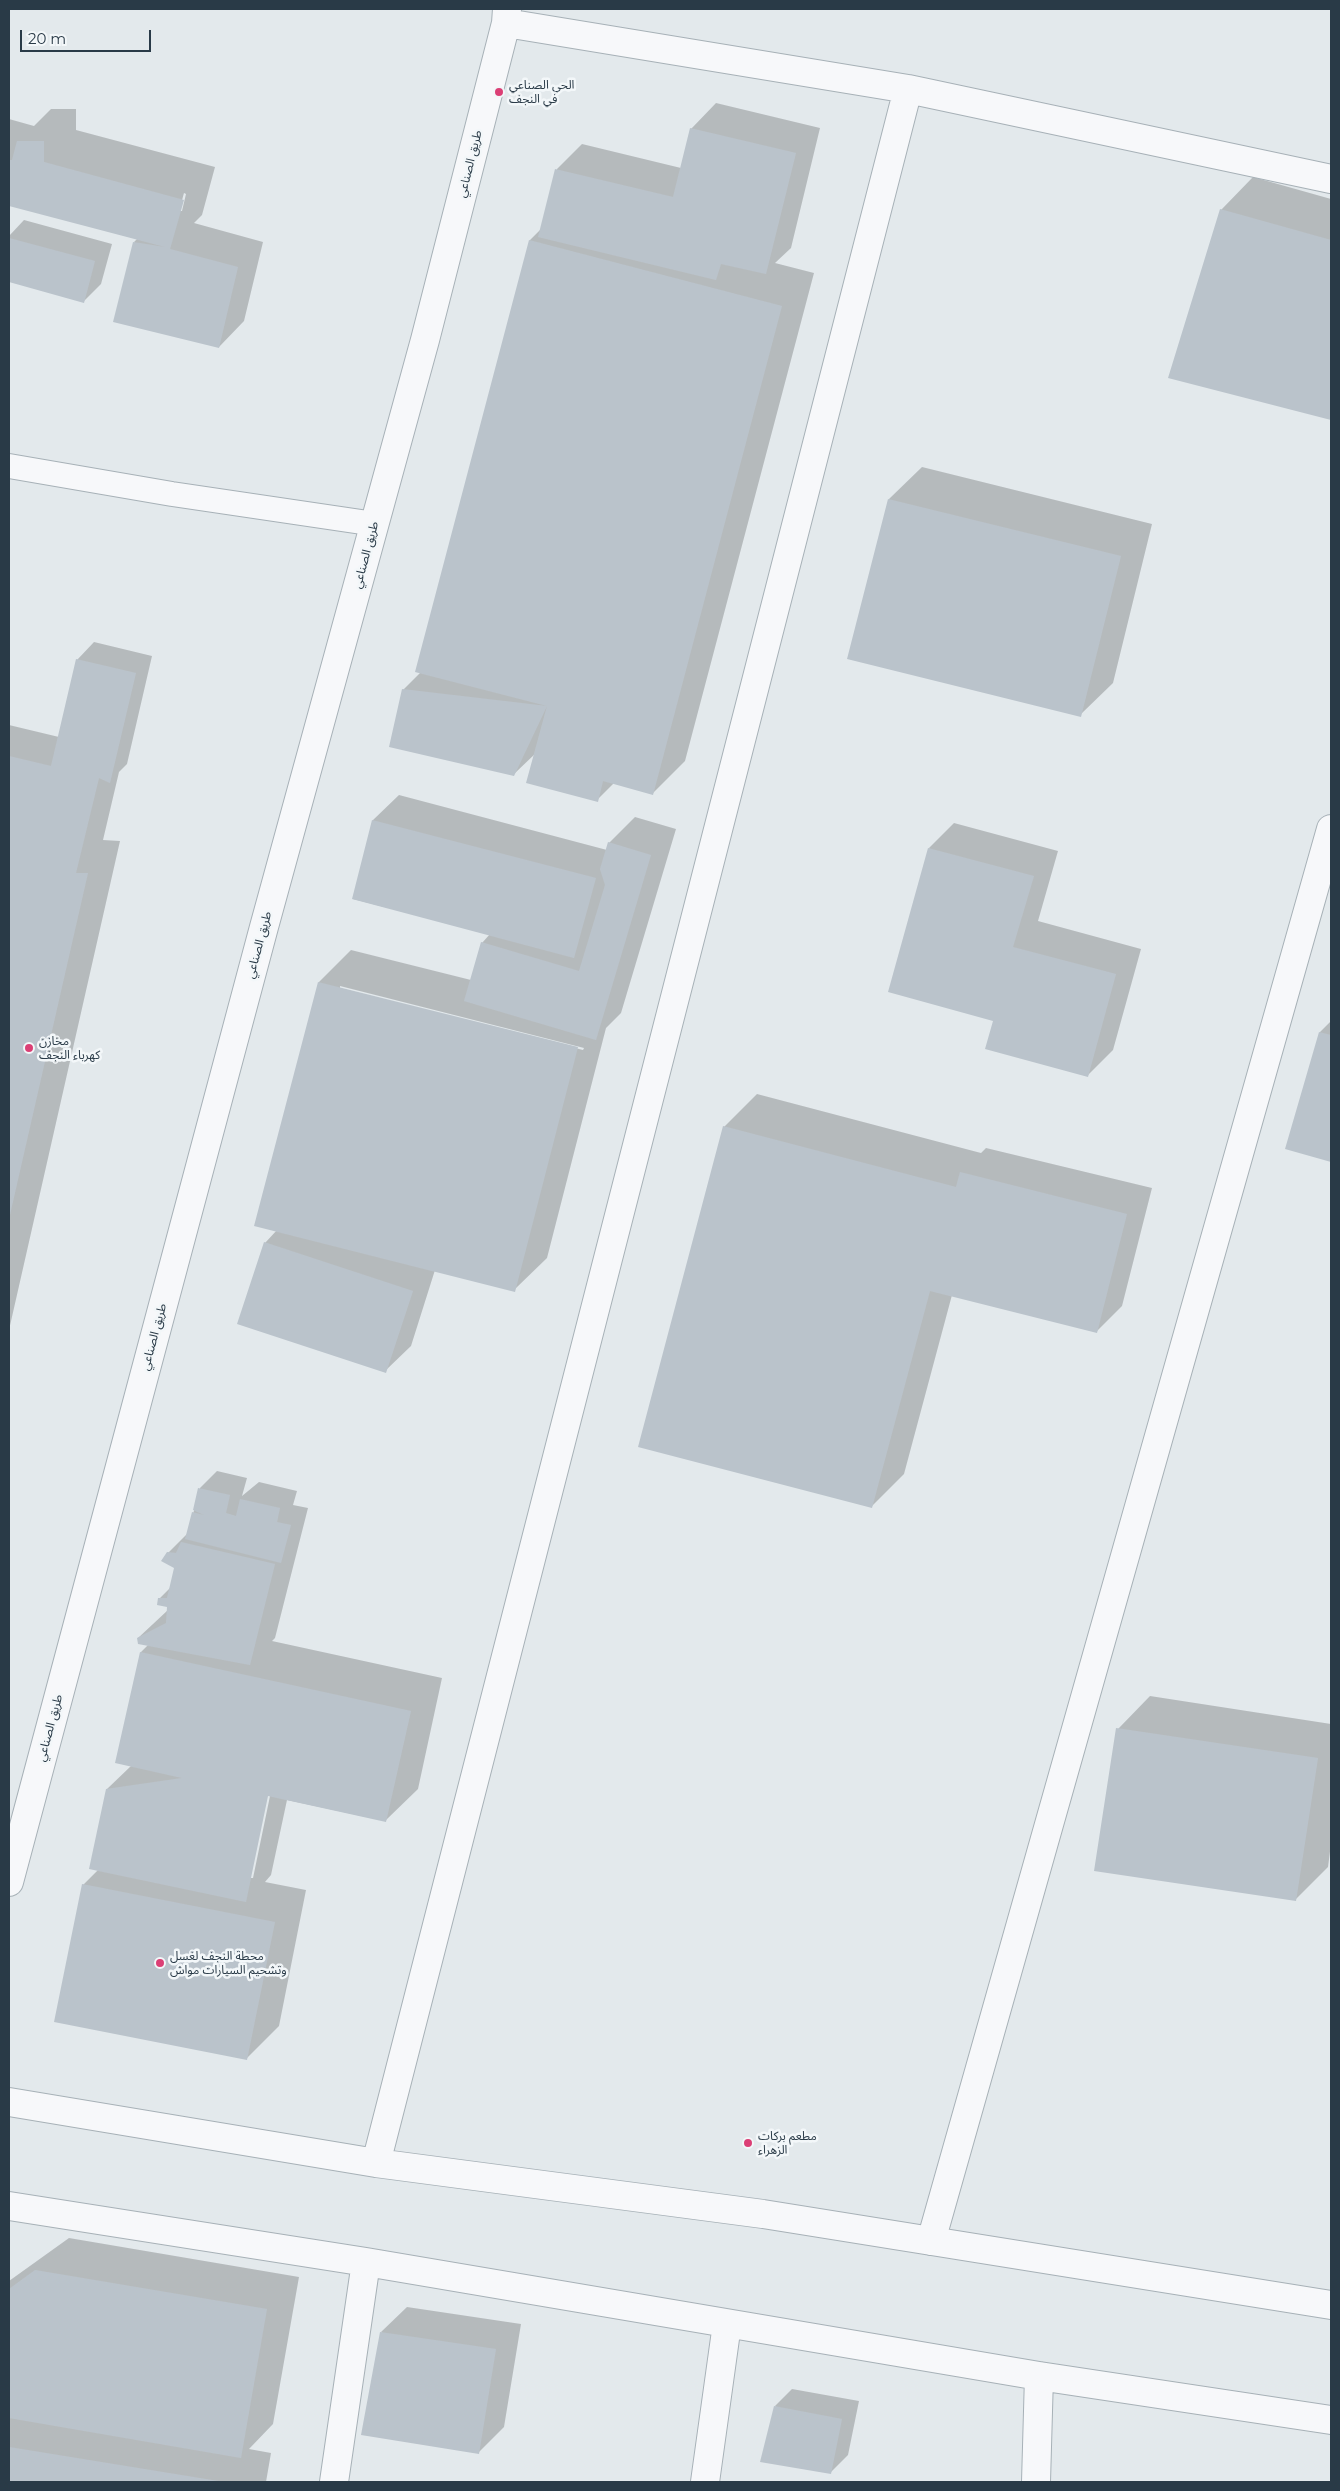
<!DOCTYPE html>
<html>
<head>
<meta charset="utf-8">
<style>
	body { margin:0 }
	#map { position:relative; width:1340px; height:2491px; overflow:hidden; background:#e3e9ec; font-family:Montserrat,sans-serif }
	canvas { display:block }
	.frame { position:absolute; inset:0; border:10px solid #293a47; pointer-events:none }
	.scale { position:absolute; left:20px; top:30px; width:131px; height:22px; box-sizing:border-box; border:2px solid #293a47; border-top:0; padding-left:6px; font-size:15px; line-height:18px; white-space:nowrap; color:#293a47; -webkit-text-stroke:4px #f3f7f9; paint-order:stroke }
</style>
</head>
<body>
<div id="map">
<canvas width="1340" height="2491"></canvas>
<div class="frame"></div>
<div class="scale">20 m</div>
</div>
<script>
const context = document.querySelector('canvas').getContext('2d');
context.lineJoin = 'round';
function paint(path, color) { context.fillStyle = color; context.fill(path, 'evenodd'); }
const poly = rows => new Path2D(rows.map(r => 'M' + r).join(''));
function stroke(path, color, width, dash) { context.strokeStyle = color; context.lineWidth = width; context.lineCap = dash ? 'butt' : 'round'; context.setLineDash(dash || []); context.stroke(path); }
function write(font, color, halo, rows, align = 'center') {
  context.font = font + ' Montserrat,"Noto Sans Arabic",sans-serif'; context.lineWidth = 5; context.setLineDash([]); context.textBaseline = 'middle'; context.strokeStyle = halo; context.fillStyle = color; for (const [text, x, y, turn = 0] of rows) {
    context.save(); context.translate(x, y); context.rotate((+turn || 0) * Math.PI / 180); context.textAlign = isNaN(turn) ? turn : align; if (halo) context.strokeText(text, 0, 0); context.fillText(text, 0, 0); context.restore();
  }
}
paint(poly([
	[716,103,820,128,791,248,775,263,814,273,685,761,653,793,614,783,597,800,536,753,514,774,403,690,421,672,530,240,542,228,557,169,582,144,681,168,691,129],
	[51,109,76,109,76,130,215,167,202,215,194,223,263,242,244,321,219,347,134,242,137,239,9,205,9,119,34,126],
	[184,193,186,194,182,211,179,211],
	[1253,177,1331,199,1331,418,1169,377,1221,210],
	[24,220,112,244,101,284,83,302,9,281,9,236],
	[922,467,1152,524,1113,683,1080,715,849,658,889,499],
	[94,642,152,656,127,764,119,772,103,840,120,841,9,1330,9,725,59,737,77,660],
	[399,795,607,850,609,843,635,817,676,829,621,1013,606,1028,547,1258,514,1290,435,1270,411,1346,385,1371,265,1243,277,1230,256,1225,319,982,351,950,471,980,482,943,490,934,353,899,373,820],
	[340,986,584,1048,583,1050,340,988],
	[954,823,1058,851,1038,921,1141,949,1113,1050,1087,1076,995,1020,929,848],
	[1331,1021,1331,1161,1287,1148,1320,1032],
	[757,1094,981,1153,986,1148,1152,1188,1122,1306,1097,1331,952,1295,904,1474,871,1507,724,1127],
	[217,1471,247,1478,242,1496,259,1482,297,1491,293,1505,308,1508,275,1638,272,1641,442,1678,418,1789,385,1821,287,1800,271,1875,265,1882,306,1890,279,2026,247,2058,83,1885,98,1870,107,1789,131,1766,141,1652,148,1645,138,1638,168,1610,169,1606,159,1599,171,1587,175,1568,168,1553,188,1533,200,1488],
	[267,1796,270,1796,253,1878,250,1878],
	[1150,1696,1331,1724,1331,1844,1328,1867,1295,1900,1118,1729],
	[69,2238,299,2277,273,2424,249,2449,271,2453,266,2482,9,2482,9,2281],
	[407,2307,521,2324,504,2427,479,2452,381,2332],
	[792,2389,859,2401,848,2455,830,2473,775,2406]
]), '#0003');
paint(poly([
	[690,128,796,153,766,274,721,264,716,280,538,237,555,169,673,197],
	[17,141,44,141,44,162,184,200,170,249,238,267,219,348,113,322,133,242,165,247,9,206,9,160,12,160],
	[1220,209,1331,240,1331,420,1168,378],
	[9,238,95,261,84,303,9,282],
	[529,240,782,306,653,795,603,781,598,802,526,783,547,706,415,672],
	[888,499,1121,556,1081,717,847,659],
	[76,659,136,673,110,783,99,778,76,873,88,873,9,1219,9,756,51,766],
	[402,689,547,706,514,776,389,747],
	[372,820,596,878,574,958,352,899],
	[608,842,651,855,596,1040,464,1001,481,942,579,971,605,885,600,869],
	[928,848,1034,876,1013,947,1116,974,1088,1077,985,1049,993,1021,888,992],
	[318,982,578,1047,515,1292,254,1226],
	[1319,1032,1331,1035,1331,1162,1285,1149],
	[723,1126,956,1187,960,1172,1127,1214,1097,1333,930,1291,872,1508,638,1447],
	[264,1242,413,1291,386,1373,237,1324],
	[198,1488,230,1495,226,1513,236,1516,240,1499,280,1508,277,1522,291,1525,281,1563,185,1539,192,1512,204,1515,193,1510],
	[181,1542,275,1564,250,1665,138,1644,137,1638,166,1623,167,1607,157,1605,158,1598,167,1598,174,1568,161,1561,167,1552,176,1553],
	[140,1652,411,1711,386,1822,268,1796,246,1902,89,1869,106,1789,182,1778,115,1763],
	[1116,1728,1318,1758,1296,1901,1094,1871],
	[82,1884,275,1922,247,2060,54,2022],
	[35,2270,267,2309,241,2458,9,2418,9,2289],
	[380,2332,496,2349,479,2454,361,2435],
	[774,2406,842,2419,831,2474,760,2462],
	[9,2447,218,2481,218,2482,9,2482]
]), '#bac3cb');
const lane = poly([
	[9,466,172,494,375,524]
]);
const street = poly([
	[506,23,908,89,1331,179],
	[9,1882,264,927,425,340,506,23,507,9],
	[9,2102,376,2163,763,2214,1331,2305],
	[376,2163,908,89],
	[9,2206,366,2262,1039,2376,1331,2420],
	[931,2241,1331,829],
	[334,2482,366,2262],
	[705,2482,727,2324],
	[1036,2482,1039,2376]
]);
stroke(lane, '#a7b1b7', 26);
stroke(street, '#a7b1b7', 30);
stroke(lane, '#f7f8fa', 24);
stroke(street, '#f7f8fa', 28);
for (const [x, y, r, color] of [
	[499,92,5,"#db3f75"],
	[29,1048,5,"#db3f75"],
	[160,1963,5,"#db3f75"],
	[748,2143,5,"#db3f75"]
]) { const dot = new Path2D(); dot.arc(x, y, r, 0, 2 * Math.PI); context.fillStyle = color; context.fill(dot); stroke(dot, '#f3f7f9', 2); }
write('12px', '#293a47', '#f3f7f9', [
	["الحي الصناعي",509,85],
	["في النجف",509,99],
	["مخازن",39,1041],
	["كهرباء النجف",39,1055],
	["محطة النجف لغسل",170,1956],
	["وتشحيم السيارات مواش",170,1970],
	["مطعم بركات",758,2136],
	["الزهراء",758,2150]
], 'left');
write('12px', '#293a47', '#f3f7f9', [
	["طريق الصناعي",470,164,-76],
	["طريق الصناعي",366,555,-75],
	["طريق الصناعي",259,945,-75],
	["طريق الصناعي",154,1337,-75],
	["طريق الصناعي",50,1728,-75]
]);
</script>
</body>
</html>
